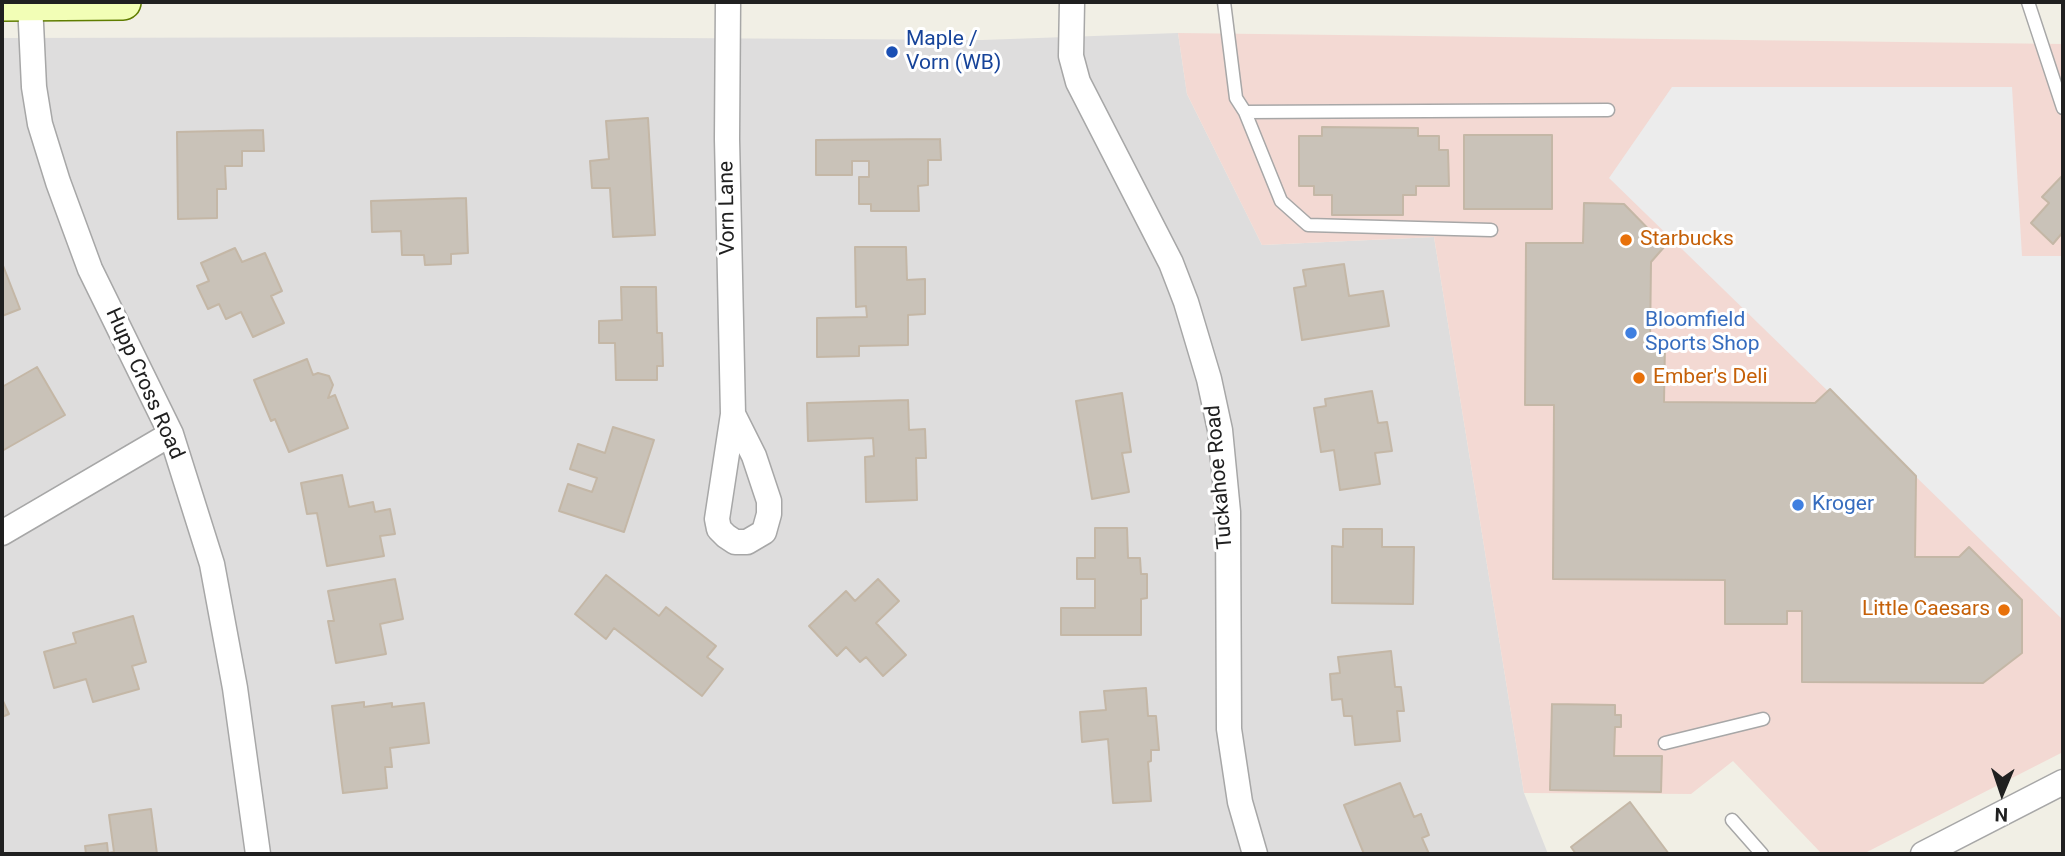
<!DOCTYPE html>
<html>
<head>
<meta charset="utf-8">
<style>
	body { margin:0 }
	#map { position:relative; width:2065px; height:856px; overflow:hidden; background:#f1efe5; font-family:Roboto,sans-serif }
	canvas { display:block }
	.frame { position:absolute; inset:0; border:4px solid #202020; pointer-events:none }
	.north { position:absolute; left:1967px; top:758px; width:70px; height:70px; -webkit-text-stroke:5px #fff; paint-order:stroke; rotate:182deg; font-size:19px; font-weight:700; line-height:28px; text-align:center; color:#202020 }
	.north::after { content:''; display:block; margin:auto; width:24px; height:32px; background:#202020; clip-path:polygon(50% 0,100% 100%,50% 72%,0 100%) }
</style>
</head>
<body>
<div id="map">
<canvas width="2065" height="856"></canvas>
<div class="frame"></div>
<div class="north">N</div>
</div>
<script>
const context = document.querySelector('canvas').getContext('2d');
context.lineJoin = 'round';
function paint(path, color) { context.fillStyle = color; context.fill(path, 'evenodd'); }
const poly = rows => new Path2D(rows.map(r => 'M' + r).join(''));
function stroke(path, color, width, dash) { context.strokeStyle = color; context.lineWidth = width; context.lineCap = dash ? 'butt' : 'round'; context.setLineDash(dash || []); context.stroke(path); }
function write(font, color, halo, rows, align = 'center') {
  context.font = font + ' Roboto,sans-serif'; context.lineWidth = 6; context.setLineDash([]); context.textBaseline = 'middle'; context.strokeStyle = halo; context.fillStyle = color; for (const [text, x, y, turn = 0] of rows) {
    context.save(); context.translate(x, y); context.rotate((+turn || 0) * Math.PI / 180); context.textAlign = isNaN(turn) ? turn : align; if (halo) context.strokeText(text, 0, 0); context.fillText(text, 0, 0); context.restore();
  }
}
paint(poly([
	[1178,33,1187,94,1262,245,1434,237,1524,793,1548,854,2,854,2,38,522,37,982,40]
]), '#dedddd');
paint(poly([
	[1178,33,2063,44,2063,752,1863,854,1822,854,1733,761,1691,794,1524,793,1434,237,1262,245,1187,94]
]), '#f3d9d3');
paint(poly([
	[1672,87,2012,87,2022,256,2063,256,2063,620,1609,178]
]), '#ececec');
const building = poly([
	[648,118,655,235,613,237,610,188,592,188,590,161,609,159,606,121,648,118],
	[1322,127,1418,128,1418,136,1439,136,1439,150,1448,150,1449,186,1416,186,1416,195,1403,195,1403,215,1332,215,1332,195,1314,195,1314,186,1299,186,1299,136,1322,136,1322,127],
	[263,130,264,151,242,151,242,166,225,166,226,189,217,189,217,218,178,219,177,132,263,130],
	[1464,135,1552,135,1552,209,1464,209,1464,135],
	[940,139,941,160,928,160,928,185,918,186,919,211,871,211,871,204,859,204,859,177,869,177,869,161,852,161,852,175,816,175,816,140,940,139],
	[2063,175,2063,232,2053,244,2031,223,2049,203,2042,197,2063,175],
	[466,198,468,253,451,254,451,264,425,265,424,255,402,255,401,231,372,232,371,201,466,198],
	[1584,203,1624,204,1665,246,1651,262,1650,344,1665,344,1664,402,1815,403,1830,389,1916,476,1915,557,1959,557,1969,547,2022,600,2022,653,1983,683,1802,682,1802,611,1787,611,1787,624,1725,624,1725,580,1553,579,1554,405,1525,405,1526,243,1583,243,1584,203],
	[855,247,906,247,907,280,925,279,925,314,908,315,908,345,859,346,859,356,817,357,817,318,867,317,866,306,856,307,855,247],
	[235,248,242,262,265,253,282,291,271,296,284,323,253,337,241,312,226,319,219,304,208,309,197,286,209,281,201,263,235,248],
	[2,263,20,309,2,316,2,263],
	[1344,264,1349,296,1383,291,1389,326,1302,340,1294,288,1306,286,1303,270,1344,264],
	[621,287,656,287,657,333,662,333,663,366,657,366,657,380,616,380,615,343,599,343,599,321,622,320,621,287],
	[307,359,313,375,318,373,329,376,333,385,328,398,335,395,348,428,289,452,275,419,271,421,254,380,307,359],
	[37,367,65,415,2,451,2,387,37,367],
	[1372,391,1378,423,1387,422,1392,451,1375,453,1380,484,1340,490,1334,450,1321,452,1314,408,1326,406,1325,399,1372,391],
	[1122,393,1131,452,1122,453,1129,492,1092,499,1076,401,1122,393],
	[908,400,909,430,925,429,926,458,916,458,917,500,866,502,865,457,874,456,873,438,808,441,807,403,908,400],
	[613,427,654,440,624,532,559,511,568,484,592,492,597,478,570,469,578,444,605,453,613,427],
	[342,475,349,507,373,502,375,512,390,509,395,534,380,536,384,556,327,566,317,513,307,514,301,483,342,475],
	[1095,528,1127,528,1128,558,1140,558,1141,574,1147,574,1147,598,1141,599,1141,635,1061,635,1061,608,1095,608,1095,579,1077,579,1077,558,1095,558,1095,528],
	[1343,529,1382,529,1382,547,1414,547,1413,604,1332,603,1332,546,1343,547,1343,529],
	[606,575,659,616,666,607,716,646,707,657,723,669,702,696,614,628,606,639,575,614,606,575],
	[395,579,403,619,380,624,386,654,336,663,328,621,334,621,328,591,395,579],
	[878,579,899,601,876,623,906,655,883,676,866,657,860,662,846,647,837,656,809,626,846,591,855,601,878,579],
	[133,616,146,662,132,666,139,689,93,702,86,679,54,688,44,652,76,643,73,633,133,616],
	[1391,651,1395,687,1401,687,1404,711,1397,711,1400,741,1355,745,1352,716,1344,716,1342,699,1332,700,1330,674,1340,673,1338,657,1391,651],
	[1146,688,1148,716,1156,716,1159,750,1151,750,1151,761,1148,762,1151,801,1113,803,1108,739,1082,742,1080,712,1106,710,1104,691,1146,688],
	[2,699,9,714,2,717,2,699],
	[364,702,364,707,392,703,392,707,424,703,429,743,390,748,392,767,385,767,387,788,343,793,332,706,364,702],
	[1552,704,1615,705,1615,715,1621,715,1621,727,1615,727,1614,756,1662,756,1661,792,1550,790,1552,704],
	[1400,783,1414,817,1421,814,1429,835,1422,838,1429,854,1364,854,1344,805,1400,783],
	[1630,802,1669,854,1576,854,1571,847,1630,802],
	[151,809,157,854,86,854,85,846,107,843,108,853,114,852,109,815,151,809]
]);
paint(building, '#c9c2b8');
stroke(building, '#c4b7a6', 2);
const lane = poly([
	[1224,2,1236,98,1245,112,1281,201,1308,225,1491,230],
	[2028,2,2063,108],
	[1245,112,1608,110],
	[1665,743,1763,719],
	[1732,820,1762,854]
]);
const street = poly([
	[728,2,727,139,733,414,717,519,719,529,726,536,735,542,747,542,764,532,769,514,769,501,754,456,733,414],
	[1072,2,1071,56,1078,82,1171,263,1186,302,1209,379,1220,430,1228,512,1229,729,1240,802,1255,854],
	[30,3,34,87,40,124,58,182,90,269,171,434,212,564,235,688,258,854],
	[2,533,171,434],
	[1923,854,2063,782]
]);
const secondary = poly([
	[2,3,123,2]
]);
stroke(lane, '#a7a7a7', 15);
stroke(street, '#a7a7a7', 27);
stroke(secondary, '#607d00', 38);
stroke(lane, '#fff', 12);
stroke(street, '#fff', 24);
stroke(secondary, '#f2feb6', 35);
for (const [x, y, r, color] of [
	[892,52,7,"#1a4fb4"],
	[1626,240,7,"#e8710a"],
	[1631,333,7,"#3f7fe0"],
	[1639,378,7,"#e8710a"],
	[1798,505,7,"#3f7fe0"],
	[2004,610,7,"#e8710a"]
]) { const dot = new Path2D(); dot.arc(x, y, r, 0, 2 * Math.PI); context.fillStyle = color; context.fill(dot); stroke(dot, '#fff', 2.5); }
write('21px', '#164399', '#fff', [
	["Maple /",906,40],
	["Vorn (WB)",906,64]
], 'left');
write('21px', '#202020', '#fff', [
	["Vorn Lane",728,208,-91],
	["Hupp Cross Road",144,384,66],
	["Tuckahoe Road",1220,477,-95]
]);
write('21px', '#c56008', '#fff', [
	["Starbucks",1640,240],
	["Ember's Deli",1653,378],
	["Little Caesars",1990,610,"right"]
], 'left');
write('21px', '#366cbe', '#fff', [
	["Bloomfield",1645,321],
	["Sports Shop",1645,345],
	["Kroger",1812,505]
], 'left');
</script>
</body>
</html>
